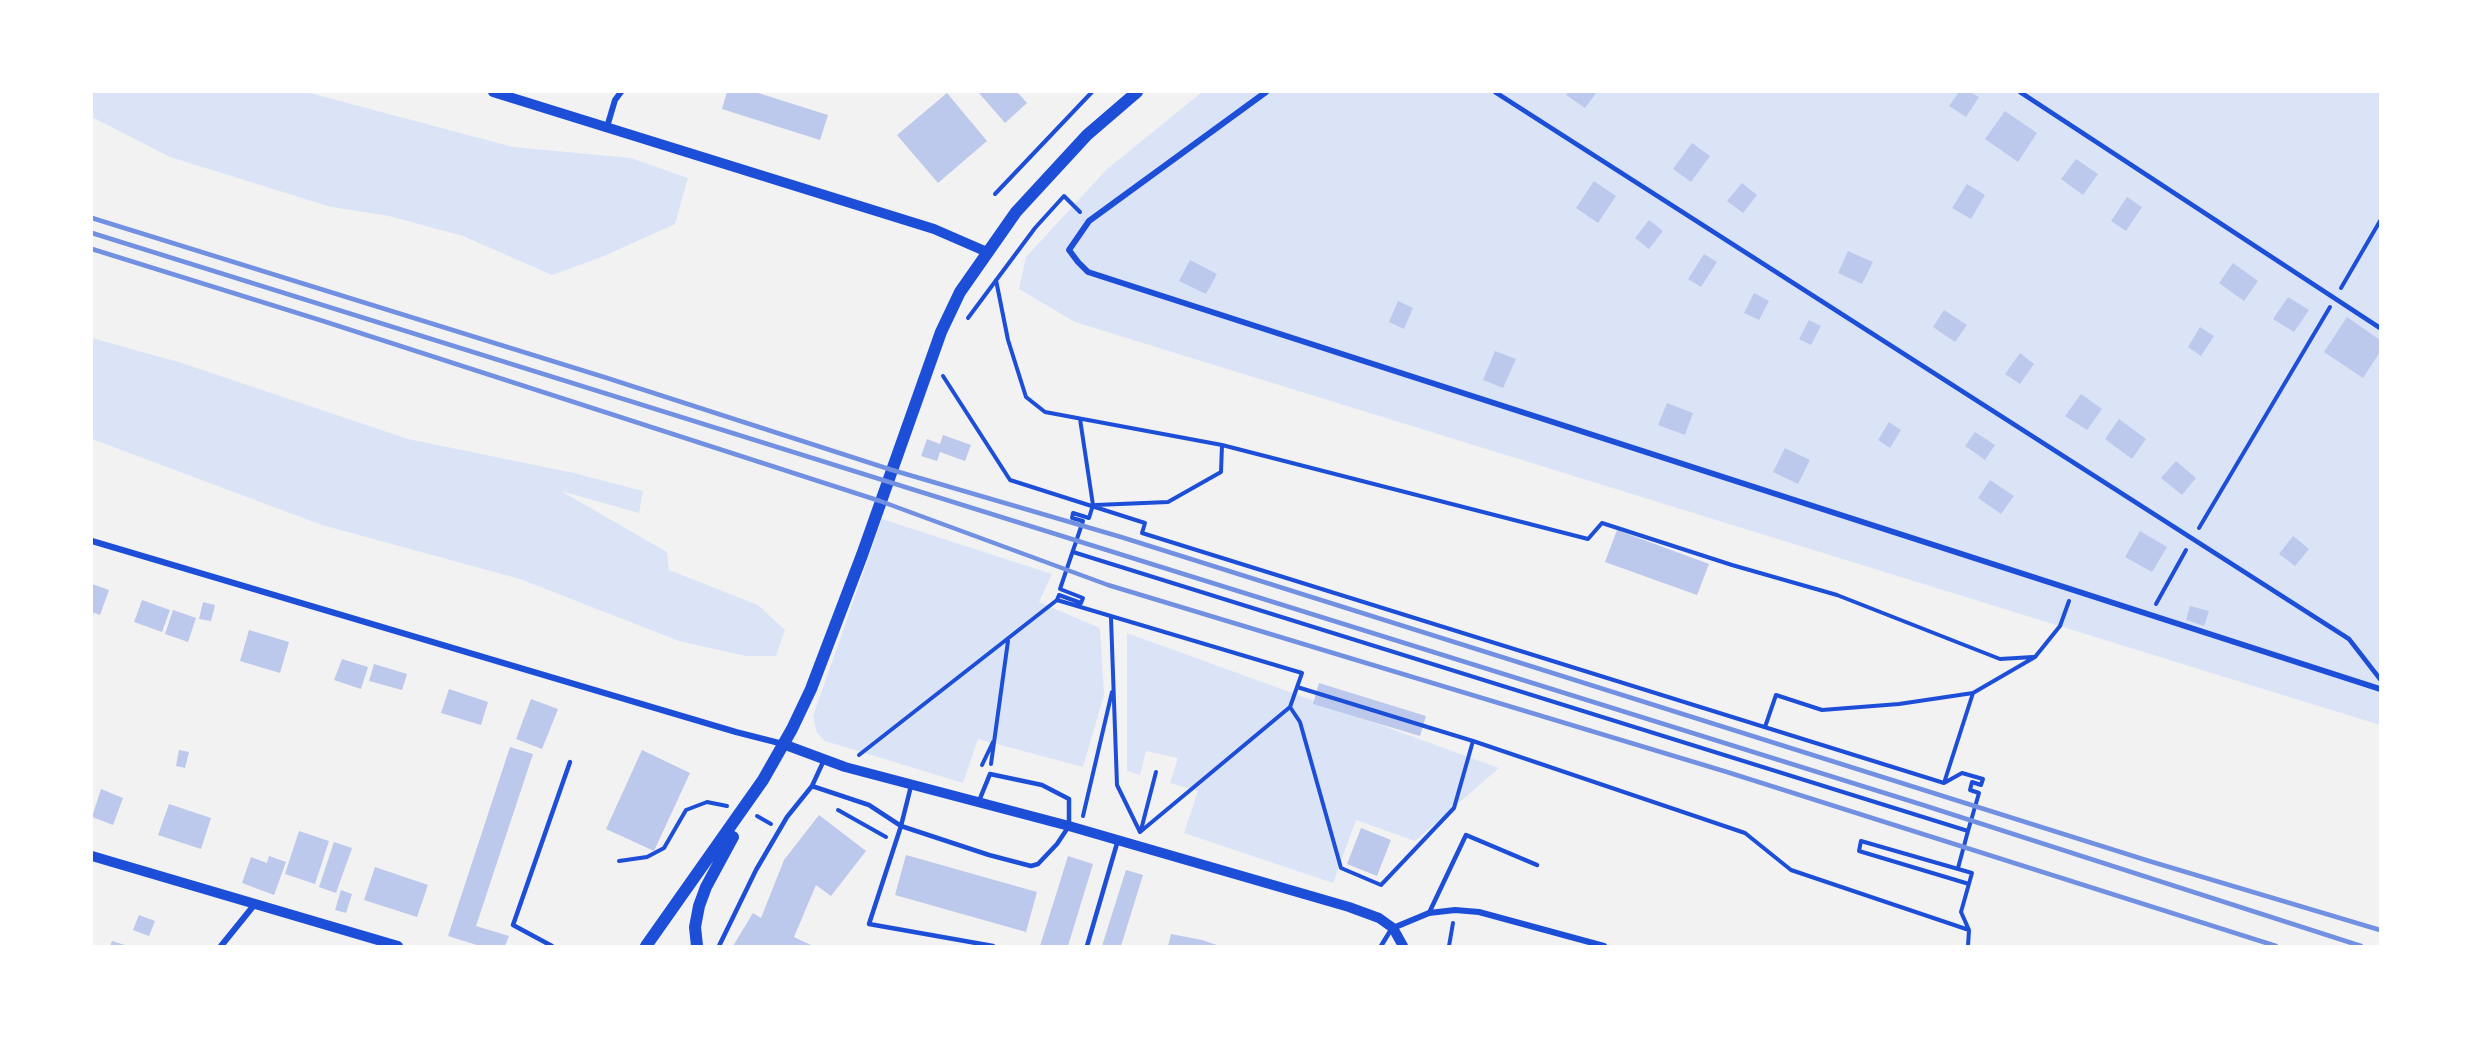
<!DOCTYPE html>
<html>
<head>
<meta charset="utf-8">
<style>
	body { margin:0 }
	#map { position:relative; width:2472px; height:1038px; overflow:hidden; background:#f2f2f2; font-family:Overpass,sans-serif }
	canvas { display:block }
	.frame { position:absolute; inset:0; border:93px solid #fff; pointer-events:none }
</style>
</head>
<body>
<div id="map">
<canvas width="2472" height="1038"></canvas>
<div class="frame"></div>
</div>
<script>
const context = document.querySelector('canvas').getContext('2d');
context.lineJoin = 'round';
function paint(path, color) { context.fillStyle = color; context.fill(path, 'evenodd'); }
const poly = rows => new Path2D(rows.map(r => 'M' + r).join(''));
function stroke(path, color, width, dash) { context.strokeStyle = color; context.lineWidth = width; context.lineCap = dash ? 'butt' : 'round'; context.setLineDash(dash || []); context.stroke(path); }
paint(poly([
	[92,92,306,92,513,147,631,158,688,178,675,224,604,256,552,275,463,236,389,216,331,207,170,157,92,117],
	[1202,92,2380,92,2380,725,1075,322,1019,289,1026,257,1106,170],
	[92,338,182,363,408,439,574,473,643,491,639,513,561,491,667,552,669,570,758,605,785,630,776,656,746,656,679,641,520,579,322,525,92,439],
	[882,519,1052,574,1039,602,1100,628,1104,695,1083,767,978,739,963,783,825,741,817,733,813,716],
	[1127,633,1499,768,1415,841,1356,820,1333,883,1184,833,1198,791,1170,783,1178,758,1146,751,1140,775,1127,771]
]), '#dbe4f7');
paint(poly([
	[727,92,755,92,828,115,820,140,722,109],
	[981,92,1017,92,1027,103,1005,123,979,93],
	[1569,92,1597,92,1585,108,1566,95],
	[1959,92,1970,92,1979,97,1966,117,1949,106],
	[947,93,987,141,938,183,897,135],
	[2005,111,2037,133,2018,162,1985,139],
	[1692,143,1710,156,1691,182,1673,169],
	[2076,159,2098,174,2083,195,2061,179],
	[1594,181,1616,196,1598,223,1576,208],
	[1742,183,1757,195,1743,213,1727,201],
	[1967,184,1985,195,1971,219,1952,208],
	[2127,197,2142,207,2126,231,2111,221],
	[1649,220,1663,231,1649,249,1635,238],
	[1848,251,1873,262,1862,284,1838,273],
	[1704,254,1717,262,1701,287,1688,279],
	[1190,260,1217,274,1206,294,1179,281],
	[2233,263,2258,281,2244,301,2219,283],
	[1754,293,1769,301,1759,320,1744,313],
	[2288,297,2309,310,2294,332,2273,319],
	[1398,301,1413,308,1404,329,1389,322],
	[1944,310,1967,325,1955,342,1933,327],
	[2347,317,2380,340,2380,352,2363,378,2324,352],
	[1809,320,1821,326,1811,345,1799,339],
	[2200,327,2214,336,2201,356,2188,347],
	[1495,351,1516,359,1503,388,1483,380],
	[2020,353,2034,364,2020,384,2005,374],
	[2081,394,2102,409,2087,430,2065,416],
	[1667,403,1693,413,1685,435,1658,425],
	[2119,419,2146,439,2132,459,2105,439],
	[1889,422,1901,430,1890,448,1878,440],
	[1975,432,1995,445,1985,460,1965,446],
	[943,435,971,445,965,461,940,452,937,461,921,456,927,439,940,444],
	[1785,448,1810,460,1798,484,1773,472],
	[2176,461,2196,478,2182,495,2161,478],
	[1990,480,2014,496,2001,514,1978,498],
	[1617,530,1709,564,1697,595,1605,562],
	[2140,531,2167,547,2152,572,2125,557],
	[2293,536,2309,549,2295,566,2279,554],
	[92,584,109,590,100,615,92,612],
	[142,600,170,610,162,632,134,622],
	[203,602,215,605,211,621,199,619],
	[2190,606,2209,611,2204,626,2186,620],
	[173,610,196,618,188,642,165,634],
	[249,630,289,642,280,673,240,661],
	[342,659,368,667,361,689,334,680],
	[374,664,407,674,402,690,369,681],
	[1319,683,1426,716,1420,736,1313,704],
	[449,689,488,702,481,725,441,713],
	[531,699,558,709,542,749,516,739],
	[510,747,533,754,476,926,509,936,505,946,480,946,448,936],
	[179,750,189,752,185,768,176,766],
	[642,750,690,773,654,851,606,829],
	[101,789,123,798,113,825,92,817],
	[169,804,211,818,201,849,158,835],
	[819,815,866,851,831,896,816,885,794,937,813,946,733,946,753,913,761,918,784,860],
	[1361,828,1391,840,1377,876,1347,864],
	[299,831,329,841,315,884,285,874],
	[334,842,352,848,336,893,319,887],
	[906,855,1037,892,1026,932,895,895],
	[269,856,286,862,274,895,242,883,251,857,267,863],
	[1068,856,1093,864,1068,946,1040,946],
	[375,867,428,885,417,917,364,900],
	[1126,870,1143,875,1121,946,1102,946],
	[341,890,352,894,346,913,335,910],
	[139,915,155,921,149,936,133,930],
	[1171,934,1202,940,1220,946,1168,946],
	[112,941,128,946,110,946]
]), '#bdc9ec');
stroke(poly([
	[995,194,1092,92],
	[996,280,1008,340,1026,397,1045,412,1222,445],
	[2341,288,2380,221],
	[968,318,1035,228,1064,196,1080,212],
	[943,376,1010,480,1145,523,1142,533,1944,783,1973,693,2035,657,2060,626,2069,601],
	[1080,419,1093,505,1089,518,1073,513,1072,518,1083,521,1060,589,1083,598,1081,603,1059,595,1057,600,1302,673,1290,707,1140,832,1117,785,1111,618],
	[1096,505,1168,502,1221,472,1222,445,1588,539,1602,523,1732,565,1837,595,2000,659,2033,657],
	[2199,528,2330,307],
	[1073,552,1968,831,1979,793,1970,790,1972,782,1981,785,1983,779,1962,773,1944,783],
	[2156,604,2186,550],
	[1297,687,1473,741,1745,833,1791,870,1969,930],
	[1290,707,1300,722,1341,868,1381,885,1454,808,1473,741],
	[1765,727,1776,695,1822,710,1899,704,1973,693],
	[859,755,1057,600],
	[991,764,1008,641],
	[982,765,993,742],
	[838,810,886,837],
	[757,816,771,824],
	[1083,816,1112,692],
	[1141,830,1156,772],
	[619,861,647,857,664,848,686,810,707,802,727,806],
	[1958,868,1968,831],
	[1449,946,1453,923],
	[1968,946,1969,930,1961,912,1972,873,1861,841,1859,851,1969,884]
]), '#1d4ed8', 4);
stroke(poly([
	[1495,92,2349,639,2380,679],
	[2020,92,2380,328],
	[812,786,869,805,901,826,989,855,1031,866,1038,864,1057,844,1069,826,1069,799,1042,785,990,774,979,801],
	[911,786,901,826,869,924,993,946],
	[1429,913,1466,835,1537,865],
	[552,946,513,925,570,762],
	[719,946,756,870,787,817,812,786,824,760],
	[1087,946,1118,840],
	[1381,946,1392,928]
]), '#1d4ed8', 4.5);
stroke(poly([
	[1266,92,1089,221,1069,250,1078,262,1088,272,2380,689],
	[607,127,615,100,621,92],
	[92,541,736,732,783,744],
	[1393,928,1429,913,1455,910,1479,912,1604,946],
	[221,946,255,904]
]), '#1d4ed8', 6);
stroke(poly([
	[493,92,934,229,987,252],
	[783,744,845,767,1069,826,1349,907,1379,918,1393,928,1403,946],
	[92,856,398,946]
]), '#1d4ed8', 10);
stroke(poly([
	[646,946,763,780,792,729,811,689,862,555,941,332,960,292,1016,212,1087,135,1137,92],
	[697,946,695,927,699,906,706,887,733,837]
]), '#1d4ed8', 12);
stroke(poly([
	[92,218,607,378,892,470,1121,537,2149,861,2380,930],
	[92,233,1923,805,2361,946],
	[92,249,323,321,880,501,1108,585,1727,772,2276,946]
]), '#7290e2', 4.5);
</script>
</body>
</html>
